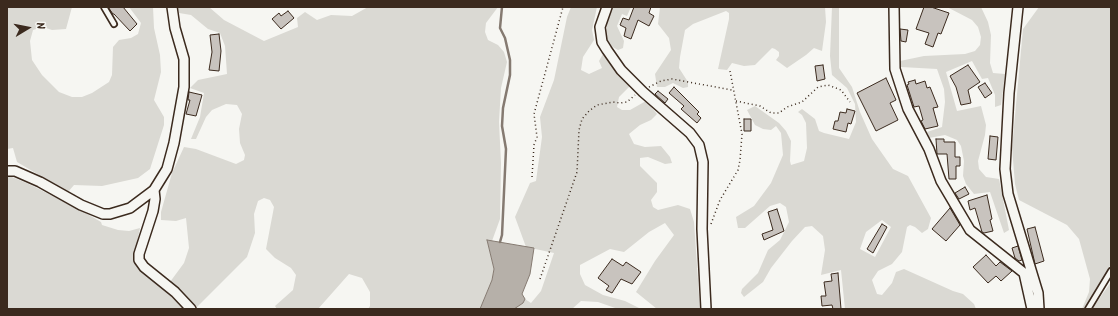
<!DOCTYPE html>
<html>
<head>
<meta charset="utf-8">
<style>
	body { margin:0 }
	#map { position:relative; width:1118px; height:316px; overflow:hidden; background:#f6f6f2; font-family:Kalam,sans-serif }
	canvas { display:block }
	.frame { position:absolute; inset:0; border:8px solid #3b2a1e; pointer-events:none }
	.north { position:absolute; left:8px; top:8px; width:40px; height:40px; -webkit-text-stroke:3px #f6f6f2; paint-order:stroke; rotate:80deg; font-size:11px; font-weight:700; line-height:16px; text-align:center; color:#3b2a1e }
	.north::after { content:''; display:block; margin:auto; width:14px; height:18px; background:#3b2a1e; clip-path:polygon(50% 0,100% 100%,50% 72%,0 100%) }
</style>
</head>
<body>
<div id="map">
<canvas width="1118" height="316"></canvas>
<div class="frame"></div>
<div class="north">N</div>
</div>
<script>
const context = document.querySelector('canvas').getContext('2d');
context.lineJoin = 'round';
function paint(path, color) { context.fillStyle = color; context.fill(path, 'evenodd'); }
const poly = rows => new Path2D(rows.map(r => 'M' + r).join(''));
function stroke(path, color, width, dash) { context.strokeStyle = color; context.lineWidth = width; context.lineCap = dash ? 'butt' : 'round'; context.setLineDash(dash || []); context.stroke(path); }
paint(poly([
	[7,7,72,7,66,29,52,30,43,27,33,30,30,41,32,60,42,75,59,92,72,97,82,97,92,93,109,82,112,75,113,47,119,40,131,38,138,34,141,23,129,7,153,7,154,28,160,55,161,72,154,100,164,117,164,125,150,169,138,178,102,186,74,185,68,192,17,162,13,148,7,149],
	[177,7,209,7,224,20,264,41,298,27,297,18,305,12,317,20,331,15,352,16,368,7,498,7,486,23,485,32,488,40,498,45,504,52,507,62,501,88,499,122,501,163,500,219,492,241,487,240,494,269,492,280,480,309,368,309,370,306,370,292,362,278,349,274,318,309,277,309,275,306,293,290,296,275,291,268,275,258,266,249,274,207,270,200,264,198,258,201,254,214,255,233,247,257,197,307,170,282,184,263,189,248,186,218,176,221,161,220,161,212,172,173,184,147,196,149,236,164,244,160,245,155,240,143,239,129,242,114,237,105,226,104,212,110,206,117,196,139,191,139,200,117,204,93,190,88,198,80,227,74,225,46,220,33,208,29,191,15,179,13],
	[571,7,597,7,592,30,594,40,583,57,581,70,589,74,602,68,599,61,603,54,630,86,619,97,617,107,622,110,630,110,646,101,657,114,651,120,640,125,629,134,634,144,645,147,661,146,670,157,672,163,665,164,648,157,640,158,640,166,657,183,657,192,651,200,653,207,658,210,678,205,690,209,694,222,700,309,657,309,636,292,655,261,674,235,665,223,649,232,624,252,610,249,580,265,580,274,585,285,603,295,625,301,641,309,618,309,598,302,581,301,572,309,514,309,523,303,525,299,531,303,541,291,554,253,526,247,515,217,530,183,536,181,542,137,540,117,554,80,567,17],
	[611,7,631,7,627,16,622,14,617,26,624,41,623,48,618,50,611,46,606,38,607,22],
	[660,7,825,7,826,22,822,51,814,48,806,55,787,68,776,60,779,56,779,52,775,49,772,48,755,65,744,66,732,63,727,70,718,69,729,19,729,13,726,11,693,24,685,30,680,57,679,68,688,82,688,87,683,88,673,83,665,87,657,87,655,74,671,50,669,38,658,24],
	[832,7,839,7,839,68,852,87,860,112,872,139,893,169,908,176,931,218,928,229,922,233,915,227,910,225,907,227,902,252,892,264,878,271,872,280,877,294,882,295,892,283,896,272,904,269,953,291,963,294,974,304,976,309,845,309,841,270,821,275,825,250,823,236,812,226,805,227,792,241,771,268,763,282,744,297,741,293,742,289,758,273,768,250,780,240,789,222,786,207,780,203,770,206,745,228,738,228,736,217,754,206,771,183,783,155,781,133,776,126,771,130,763,129,755,125,747,110,755,106,779,123,786,131,791,141,790,161,791,165,804,161,807,148,806,123,802,115,798,112,802,109,815,119,819,131,824,133,849,139,856,122,855,104,847,88,832,75,830,56],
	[882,220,891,227,875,257,860,249,866,232],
	[947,7,981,7,988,22,991,35,990,63,993,73,1005,74,1001,105,995,107,995,95,988,78,982,79,972,61,946,72,957,111,981,106,986,125,985,135,978,161,979,169,986,177,999,179,1009,230,1004,233,990,192,974,194,966,184,963,176,964,161,961,146,957,140,945,135,929,138,927,132,942,127,945,102,944,89,937,69,901,67,900,61,924,56,965,54,975,51,980,45,981,37,978,27,972,20],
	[1039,7,1111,7,1111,264,1085,309,1082,309,1089,292,1090,279,1079,239,1067,225,1019,200,1015,184,1012,148,1023,29],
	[7,175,29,184,84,212,101,222,102,225,118,230,129,231,140,228,134,257,138,268,173,296,184,309,7,309],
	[1111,282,1111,309,1092,309]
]), '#dad9d3');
const water = poly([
	[487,240,534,248,530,274,522,294,525,299,523,303,514,309,480,309,492,280,494,269,487,240]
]);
paint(water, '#b6b0a9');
stroke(water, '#857a71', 1);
stroke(poly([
	[500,242,502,235,506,149,502,126,503,108,510,75,510,60,505,38,500,28,502,7]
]), '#857a71', 2.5);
const building = poly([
	[108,7,123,7,137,24,130,31,114,14,113,14,108,7],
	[634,7,651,7,649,13,654,16,649,26,638,20,631,39,624,36,626,28,620,25,623,18,629,20,634,7],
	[924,7,931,7,949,13,941,34,938,33,933,47,925,44,929,33,916,29,924,7],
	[288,11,294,18,281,29,272,19,279,13,281,16,288,11],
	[900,29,908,30,906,42,901,41,900,29],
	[219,34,221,51,219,71,209,70,212,52,210,35,219,34],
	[823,65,825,79,817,81,815,66,823,65],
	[968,65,980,82,968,90,971,103,961,105,956,87,950,76,968,65],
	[886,78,896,100,890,103,898,120,876,131,857,93,886,78],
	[915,80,916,84,925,81,927,88,930,87,938,107,933,108,938,126,925,129,921,121,923,120,919,106,914,107,907,85,909,84,908,82,915,80],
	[985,83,992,93,985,98,978,87,985,83],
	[674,87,699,112,697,114,701,118,697,123,681,109,684,106,669,93,674,87],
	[658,91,668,99,665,103,655,94,658,91],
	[189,92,202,95,196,116,186,114,190,100,188,100,189,92],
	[847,109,855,111,851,124,848,123,846,132,833,129,835,121,838,121,840,112,846,113,847,109],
	[744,119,751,119,751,131,744,131,744,119],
	[990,136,998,137,996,160,988,159,990,136],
	[936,139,944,139,944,142,955,142,955,157,960,157,960,166,956,166,956,179,949,179,947,154,937,154,936,139],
	[965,187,969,194,959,199,955,193,965,187],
	[987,195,992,219,990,220,993,231,984,233,982,232,975,208,970,210,968,201,987,195],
	[950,208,960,225,946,241,932,229,950,208],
	[777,209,784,231,764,240,762,234,773,230,768,212,777,209],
	[882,224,887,227,873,253,867,249,882,224],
	[1035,227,1044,261,1035,264,1027,229,1035,227],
	[1018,246,1022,260,1019,261,1015,258,1012,248,1018,246],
	[986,255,996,266,1000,262,1012,271,1001,281,996,276,988,283,973,267,986,255],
	[612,259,623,266,626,262,641,272,632,284,621,279,612,293,606,290,609,286,598,278,612,259],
	[838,273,841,309,833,309,832,305,822,306,821,296,826,296,824,282,832,281,831,274,838,273]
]);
paint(building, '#c8c3be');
stroke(building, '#3b2a1e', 1);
const lane = poly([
	[104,7,114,24],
	[1088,309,1111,271]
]);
const street = poly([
	[607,7,600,27,602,42,607,50,621,70,643,92,690,133,699,145,703,162,702,229,706,309],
	[894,7,895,69,908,109,929,149,941,181,970,230,1024,273,1032,309],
	[1018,7,1009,93,1005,169,1008,194,1038,293,1039,309],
	[7,171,15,171,40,182,81,205,103,214,110,214,130,208,154,190,167,169,174,143,184,87,184,59,175,28,172,7],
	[154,190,155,199,153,211,139,254,139,260,144,267,175,292,191,309]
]);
stroke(lane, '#3b2a1e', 8);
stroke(street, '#3b2a1e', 12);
stroke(poly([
	[649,87,661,81,672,79,732,90],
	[736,101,760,106,771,113,779,113,787,107,802,102,818,87,828,85,841,90,850,102],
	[532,177,534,145,537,137,534,114,563,7],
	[711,224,720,200,738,170,740,160,742,134,730,71],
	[540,279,577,172,579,130,582,119,589,111,597,105,613,102,620,103,627,102,635,95]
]), '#3b2a1e', 1.5, [1, 3]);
stroke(lane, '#f6f6f2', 4.5);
stroke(street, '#f6f6f2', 9);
</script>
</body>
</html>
